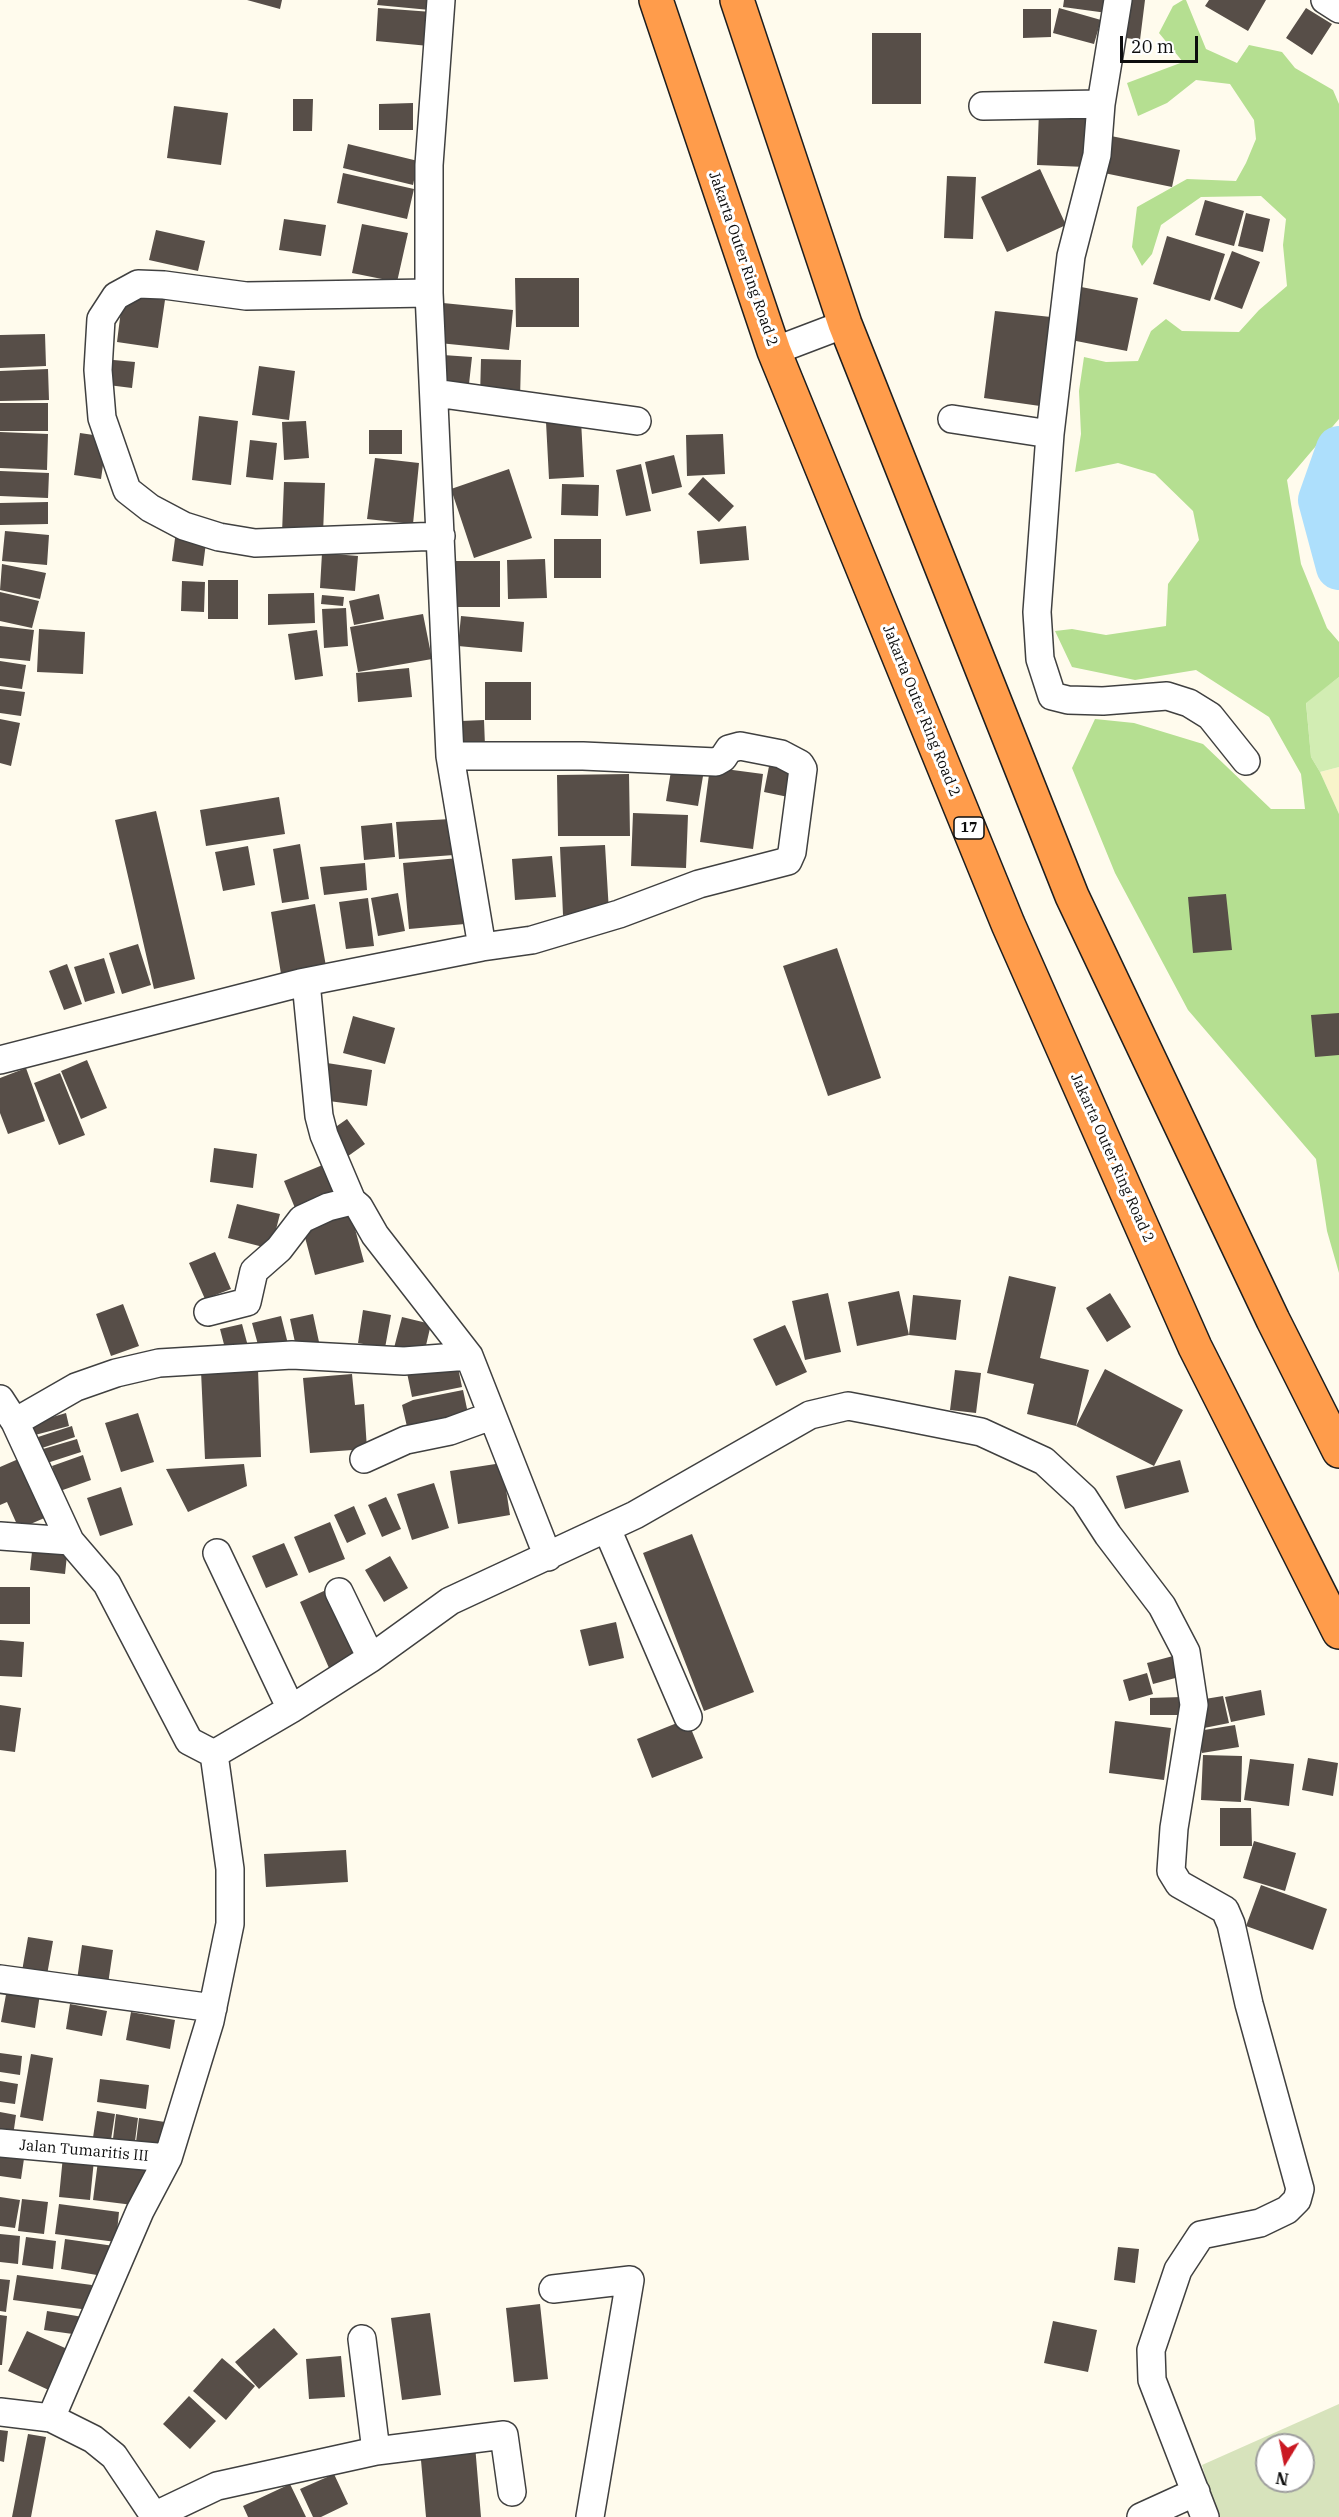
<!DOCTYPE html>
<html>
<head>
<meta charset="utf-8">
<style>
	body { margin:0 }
	#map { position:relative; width:1339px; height:2517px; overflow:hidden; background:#fffbed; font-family:"IBM Plex Serif",serif }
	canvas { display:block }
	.north { position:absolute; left:1255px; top:2433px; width:60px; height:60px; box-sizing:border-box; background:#fff; border:2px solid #9e9e9e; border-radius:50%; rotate:190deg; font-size:16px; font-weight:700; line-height:24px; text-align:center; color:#0d0d0d }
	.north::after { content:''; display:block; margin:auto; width:21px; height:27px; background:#ca1822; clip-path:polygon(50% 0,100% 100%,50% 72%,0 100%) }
	.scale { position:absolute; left:1120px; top:36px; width:78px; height:27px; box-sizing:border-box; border:3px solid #0d0d0d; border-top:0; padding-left:8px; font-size:18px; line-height:21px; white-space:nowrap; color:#0d0d0d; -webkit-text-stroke:4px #fff; paint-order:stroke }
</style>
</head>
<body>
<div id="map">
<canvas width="1339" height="2517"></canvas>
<div class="north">N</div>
<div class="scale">20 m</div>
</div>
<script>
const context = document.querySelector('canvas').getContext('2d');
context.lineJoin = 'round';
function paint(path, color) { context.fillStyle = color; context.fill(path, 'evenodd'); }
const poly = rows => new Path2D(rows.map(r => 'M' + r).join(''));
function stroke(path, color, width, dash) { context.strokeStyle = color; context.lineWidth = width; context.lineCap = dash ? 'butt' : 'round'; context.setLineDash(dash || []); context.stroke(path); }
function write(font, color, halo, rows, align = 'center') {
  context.font = font + ' "IBM Plex Serif",serif'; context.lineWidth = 6; context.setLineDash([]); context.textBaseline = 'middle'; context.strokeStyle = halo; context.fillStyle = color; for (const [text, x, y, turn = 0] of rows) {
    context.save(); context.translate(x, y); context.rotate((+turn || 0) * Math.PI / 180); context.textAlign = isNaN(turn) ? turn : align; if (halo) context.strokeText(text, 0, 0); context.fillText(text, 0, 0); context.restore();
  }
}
paint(poly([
	[1339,767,1339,814,1320,772]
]), '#f8f4ca');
paint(poly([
	[1339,677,1339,767,1320,772,1311,757,1306,702]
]), '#d2edb3');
paint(poly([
	[1183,0,1186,0,1206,49,1237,63,1249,45,1282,52,1295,68,1333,90,1339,104,1339,419,1287,480,1301,564,1327,628,1339,642,1339,677,1306,703,1311,757,1320,772,1339,814,1339,1273,1327,1231,1316,1159,1188,1010,1115,873,1072,768,1095,719,1134,723,1203,744,1271,809,1305,809,1301,774,1269,717,1196,670,1135,680,1072,667,1055,631,1072,629,1106,635,1166,626,1168,584,1199,540,1193,511,1155,474,1118,463,1075,472,1081,434,1079,391,1084,357,1106,362,1138,361,1151,331,1166,319,1182,331,1239,332,1259,310,1287,286,1283,245,1286,219,1261,196,1201,197,1161,225,1152,254,1142,266,1132,247,1137,207,1187,179,1236,181,1246,163,1256,139,1254,120,1230,84,1196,80,1167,103,1138,116,1127,83,1183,62,1159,33,1173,6]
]), '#b5df91');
paint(poly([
	[1339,2404,1339,2517,1217,2517,1202,2465],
	[1267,2445,1303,2445,1303,2481,1267,2481]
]), '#d7e3bc');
stroke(poly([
	[1339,449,1321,500,1339,567]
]), '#addffc', 46);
paint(poly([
	[247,0,282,0,280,9],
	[378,0,431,0,430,10,377,5],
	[1064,0,1108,0,1107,13,1063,7],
	[1123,0,1145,0,1140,40,1119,37],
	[1209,0,1266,0,1248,31,1205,6],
	[378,8,432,12,429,46,376,41],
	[1059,8,1101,20,1094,44,1053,33],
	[1306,8,1332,24,1312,55,1286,38],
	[1023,9,1051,9,1051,37,1023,38],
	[872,33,921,33,921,104,872,104],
	[293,99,313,99,312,131,293,131],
	[413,103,413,130,379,130,379,104],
	[174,106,228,113,221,165,167,158],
	[1039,111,1087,111,1086,167,1037,165],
	[1111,136,1180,150,1172,187,1104,173],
	[348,144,418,161,413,185,343,168],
	[1040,169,1066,225,1007,252,981,197],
	[343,173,414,189,407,219,337,203],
	[947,176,976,177,973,239,944,238],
	[1205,200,1244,211,1234,246,1195,235],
	[1246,213,1270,219,1263,252,1238,246],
	[284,219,326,225,321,256,279,250],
	[362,224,408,233,397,282,352,273],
	[156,230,205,241,198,271,149,260],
	[1167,236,1225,254,1210,301,1153,284],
	[1232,251,1260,262,1242,309,1214,299],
	[515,278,579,278,579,327,516,327],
	[1076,286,1138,298,1127,351,1066,339],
	[123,294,165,300,158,348,117,342],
	[443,303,513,310,509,350,439,343],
	[995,311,1051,317,1040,406,984,398],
	[45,334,46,366,0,368,0,335],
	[443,355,472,357,468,393,440,391],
	[103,359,135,362,132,388,100,384],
	[481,359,521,360,520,399,480,397],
	[259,366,295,371,289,420,252,415],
	[48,369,49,400,0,401,0,371],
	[0,403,48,403,48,431,0,431],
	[199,416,238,421,231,485,192,480],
	[581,420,584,477,549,479,546,422],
	[306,421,309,458,284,460,282,422],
	[369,430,402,430,402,454,369,454],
	[0,432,48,434,47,470,0,468],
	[80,433,107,437,101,479,74,475],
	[723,434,725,474,687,476,686,435],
	[250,440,277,443,273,480,246,477],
	[674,455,682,487,652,494,645,462],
	[375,458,419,463,413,524,367,519],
	[641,464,651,511,626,516,616,470],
	[509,469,532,538,474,558,451,489],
	[0,471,49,473,48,498,0,496],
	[703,477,734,506,719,522,688,494],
	[284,482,325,483,323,534,282,533],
	[562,484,599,485,598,516,561,515],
	[48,502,48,524,0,525,0,503],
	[746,526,749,560,700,564,697,531],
	[5,531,49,535,47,565,2,561],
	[176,531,207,535,203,566,172,561],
	[554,539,601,539,601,578,554,578],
	[322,553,358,556,355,591,320,588],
	[545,559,547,598,508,599,507,560],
	[451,561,500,561,500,607,451,607],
	[2,564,46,573,40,599,0,590],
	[208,580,238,580,238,619,208,619],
	[182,581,205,582,204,612,181,611],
	[0,592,39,601,32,628,0,621],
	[314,593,315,623,268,625,268,594],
	[379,594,384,619,354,625,349,601],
	[322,595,344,597,343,606,321,604],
	[346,608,348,646,324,648,322,609],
	[423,614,432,659,358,672,350,627],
	[461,616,524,622,522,652,458,646],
	[0,626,34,630,30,661,0,658],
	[39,629,85,632,83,674,37,672],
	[317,630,323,676,295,680,288,634],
	[0,661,26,665,22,689,0,686],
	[409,668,412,697,358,702,356,673],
	[485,682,531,682,531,720,485,720],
	[0,689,25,692,21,716,0,713],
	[0,719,20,723,11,766,0,763],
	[484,720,485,746,462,747,461,721],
	[770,761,798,766,793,798,764,792],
	[672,765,704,770,698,806,666,801],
	[710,767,763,774,753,849,700,842],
	[629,774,630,836,558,836,557,775],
	[279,797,285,834,206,846,200,810],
	[156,811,195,979,154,989,115,820],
	[633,813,688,815,686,868,631,866],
	[451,819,454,855,399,859,396,822],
	[392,823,395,857,364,860,361,826],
	[300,844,309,899,282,903,273,849],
	[605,845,609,912,563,915,560,847],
	[248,846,255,885,223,891,215,852],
	[552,856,556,897,515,900,512,859],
	[459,858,465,924,409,929,403,863],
	[365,863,367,890,324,895,320,867],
	[398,893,405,931,378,936,371,898],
	[1226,894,1232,950,1193,953,1188,897],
	[368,898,374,946,346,949,339,902],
	[315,904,327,972,282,980,271,912],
	[138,944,151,985,122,994,109,953],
	[837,948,881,1078,828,1096,783,966],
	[104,958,115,993,85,1002,74,967],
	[67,964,82,1004,64,1010,49,971],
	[1339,1013,1339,1055,1315,1057,1311,1015],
	[353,1016,395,1028,385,1064,343,1053],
	[87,1060,107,1108,81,1119,61,1071],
	[327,1063,372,1070,367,1106,321,1100],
	[26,1068,45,1121,8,1134,0,1113,0,1078],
	[60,1073,85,1135,59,1145,34,1083],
	[347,1119,365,1144,344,1159,327,1133],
	[214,1148,257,1154,253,1188,210,1182],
	[325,1164,339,1196,297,1213,284,1181],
	[237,1204,280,1214,271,1249,228,1238],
	[351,1214,364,1262,315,1275,302,1226],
	[215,1252,231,1289,205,1299,189,1263],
	[1009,1276,1056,1287,1040,1358,1089,1370,1076,1426,1105,1369,1183,1410,1154,1466,1076,1426,1027,1414,1034,1384,987,1373],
	[899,1291,909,1335,857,1346,848,1302],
	[828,1293,841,1352,805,1360,792,1301],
	[1110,1293,1131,1327,1107,1342,1086,1308],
	[913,1295,961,1300,956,1340,909,1335],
	[123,1304,139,1346,111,1356,96,1314],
	[363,1310,391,1315,385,1348,358,1343],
	[313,1314,319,1342,296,1347,290,1319],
	[281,1316,288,1344,260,1352,252,1323],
	[402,1317,431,1324,424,1354,394,1348],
	[242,1324,249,1350,227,1356,220,1329],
	[785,1325,807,1372,776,1386,753,1339],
	[456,1358,462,1387,412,1397,406,1368],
	[258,1369,261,1457,205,1459,201,1371],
	[955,1370,981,1373,976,1413,950,1410],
	[352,1374,355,1405,364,1404,367,1449,310,1453,303,1378],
	[463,1390,469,1418,408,1431,402,1405,413,1400],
	[66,1413,69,1426,35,1435,32,1423],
	[138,1413,154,1462,121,1472,105,1423],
	[72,1426,75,1437,42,1448,38,1437],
	[77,1439,81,1452,47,1463,43,1449],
	[83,1455,91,1480,60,1491,52,1466],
	[23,1457,49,1516,19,1529,7,1502,0,1505,0,1467],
	[1180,1460,1189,1492,1125,1509,1116,1476],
	[502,1463,510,1515,458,1524,450,1471],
	[244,1464,247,1486,188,1512,166,1469],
	[434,1483,449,1528,412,1540,397,1494],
	[121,1487,133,1525,100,1536,87,1498],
	[386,1497,401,1529,382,1537,368,1505],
	[354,1506,366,1534,347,1543,334,1515],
	[330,1522,345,1559,309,1573,294,1537],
	[692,1534,754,1692,704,1711,643,1553],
	[33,1543,68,1546,65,1574,30,1570],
	[284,1543,298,1575,266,1588,252,1556],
	[390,1556,408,1588,384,1602,365,1570],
	[0,1587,30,1587,30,1624,0,1624],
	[326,1590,355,1656,329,1668,300,1602],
	[616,1622,624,1658,589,1666,580,1630],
	[0,1640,24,1642,22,1677,0,1676],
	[1173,1656,1179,1677,1153,1684,1147,1663],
	[1147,1673,1153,1694,1129,1701,1123,1680],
	[1261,1690,1265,1715,1231,1722,1225,1697],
	[1223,1696,1229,1723,1204,1728,1199,1700],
	[1182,1697,1182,1715,1150,1715,1150,1698],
	[0,1705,21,1708,15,1752,0,1750],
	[687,1719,703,1758,652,1778,637,1739],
	[1115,1721,1171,1728,1164,1780,1109,1773],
	[1235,1725,1239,1747,1202,1753,1198,1731],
	[1203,1755,1242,1756,1241,1802,1201,1800],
	[1308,1758,1338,1763,1333,1796,1302,1790],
	[1250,1759,1294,1764,1289,1806,1244,1800],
	[1220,1808,1251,1808,1252,1846,1220,1846],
	[1254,1841,1296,1853,1285,1891,1243,1878],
	[346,1850,348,1882,266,1887,264,1854],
	[1261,1885,1327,1909,1313,1950,1246,1926],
	[28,1937,53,1941,47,1975,22,1971],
	[82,1945,113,1950,108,1984,77,1980],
	[7,1989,40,1994,35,2028,1,2022],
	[70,2004,107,2011,102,2036,66,2029],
	[131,2012,175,2020,170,2049,126,2040],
	[0,2053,22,2056,20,2075,0,2072],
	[31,2054,53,2058,43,2121,20,2117],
	[100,2079,149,2085,146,2109,97,2102],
	[0,2081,18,2084,15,2104,0,2102],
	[97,2111,115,2114,110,2146,92,2144],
	[0,2112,16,2115,13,2136,0,2134],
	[116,2114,138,2118,134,2149,112,2147],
	[139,2118,165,2122,161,2153,135,2150],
	[0,2148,25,2152,21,2179,0,2176],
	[63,2156,94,2160,90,2200,59,2197],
	[98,2161,145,2167,141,2206,93,2200],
	[0,2197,20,2200,15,2228,0,2226],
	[22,2199,48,2202,44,2234,18,2231],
	[59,2204,119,2212,116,2242,55,2234],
	[0,2234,20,2236,18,2264,0,2262],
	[26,2237,56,2241,53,2269,22,2265],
	[65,2239,114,2246,109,2277,61,2269],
	[1118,2247,1139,2249,1135,2283,1114,2280],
	[17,2275,92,2285,89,2310,13,2300],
	[0,2279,10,2280,6,2312,0,2311],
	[540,2304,548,2379,514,2382,506,2308],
	[47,2311,83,2317,80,2335,44,2330],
	[430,2313,441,2395,402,2400,391,2318],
	[0,2315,7,2316,2,2365,0,2365],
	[1053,2321,1097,2330,1088,2372,1044,2363],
	[274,2328,298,2354,259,2389,235,2362],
	[27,2331,74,2352,55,2393,8,2371],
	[341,2356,345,2397,309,2399,306,2359],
	[222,2358,255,2386,226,2420,193,2391],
	[189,2396,216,2421,190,2449,163,2424],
	[0,2430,8,2431,4,2462,0,2461],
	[28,2434,46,2437,31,2517,12,2517],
	[475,2445,481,2517,426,2517,420,2449],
	[334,2474,348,2504,321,2517,313,2517,300,2489],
	[290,2484,306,2517,248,2517,243,2506]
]), '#574e48');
const minor = poly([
	[441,0,429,165,429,293,450,756,482,947],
	[1118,0,1101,104,1097,155,1071,256,1050,434,1037,612,1040,659,1052,696,1068,700,1103,701,1167,696,1189,703,1210,716,1246,761],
	[1325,0,1339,9],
	[983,106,1101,104],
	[429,293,246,296,164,285,138,284,116,296,101,319,98,370,102,418,127,490,150,508,184,526,219,537,255,543,441,536],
	[774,351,845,324],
	[435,393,637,421],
	[952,419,1050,434],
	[306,982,319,1116,324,1135,352,1201,359,1207,375,1235,469,1356,548,1557],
	[0,1060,300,983,482,947,532,940,619,914,699,884,788,861,792,852,803,769,800,764,781,754,740,746,729,749,723,758,716,762,583,756,450,756],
	[208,1312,247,1302,254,1271,279,1249,302,1219,328,1207,352,1201],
	[0,1399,15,1422,70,1541,107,1584,189,1741,214,1754],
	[15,1422,76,1387,116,1373,159,1363,292,1355,404,1361,469,1356],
	[364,1459,406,1440,450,1431,491,1416],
	[607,1529,688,1717],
	[0,1536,70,1541],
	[217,1553,291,1709],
	[339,1592,371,1658],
	[214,1754,291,1709,371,1658,450,1601,635,1515,810,1415,848,1406,885,1413,981,1432,1044,1461,1084,1498,1108,1535,1162,1606,1186,1652,1194,1705,1174,1828,1171,1871,1179,1884,1225,1910,1231,1924,1249,2004,1300,2189,1297,2200,1287,2210,1260,2223,1201,2235,1178,2270,1151,2350,1152,2380,1205,2517],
	[0,1979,213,2008],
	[0,2143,168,2158],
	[553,2289,630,2280,590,2517],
	[362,2339,376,2451],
	[0,2412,51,2418,93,2439,114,2456,155,2517],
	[51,2418,140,2211,168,2158,210,2021,230,1924,230,1869,214,1754],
	[154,2516,217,2486,376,2451,504,2435,512,2492],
	[1141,2517,1196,2492]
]);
const highway = poly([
	[656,0,774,351,1008,924,1195,1347,1339,1632],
	[737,0,845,324,1072,896,1273,1320,1339,1451]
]);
stroke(minor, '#404040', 30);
stroke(highway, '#1e1e1e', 36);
stroke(minor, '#fff', 27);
stroke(highway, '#ff9c4b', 33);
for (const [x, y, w] of [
	[969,828,30]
]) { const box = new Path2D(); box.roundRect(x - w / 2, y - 11, w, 22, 4.5); context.fillStyle = '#fff'; context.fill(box); stroke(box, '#0d0d0d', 1.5); }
write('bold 14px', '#0d0d0d', null, [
	["17",969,828]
]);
write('15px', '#0d0d0d', '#fff', [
	["Jakarta Outer Ring Road 2",743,259,71],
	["Jakarta Outer Ring Road 2",921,711,68],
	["Jakarta Outer Ring Road 2",1112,1158,66],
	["Jalan Tumaritis III",84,2151,5]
]);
</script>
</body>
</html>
